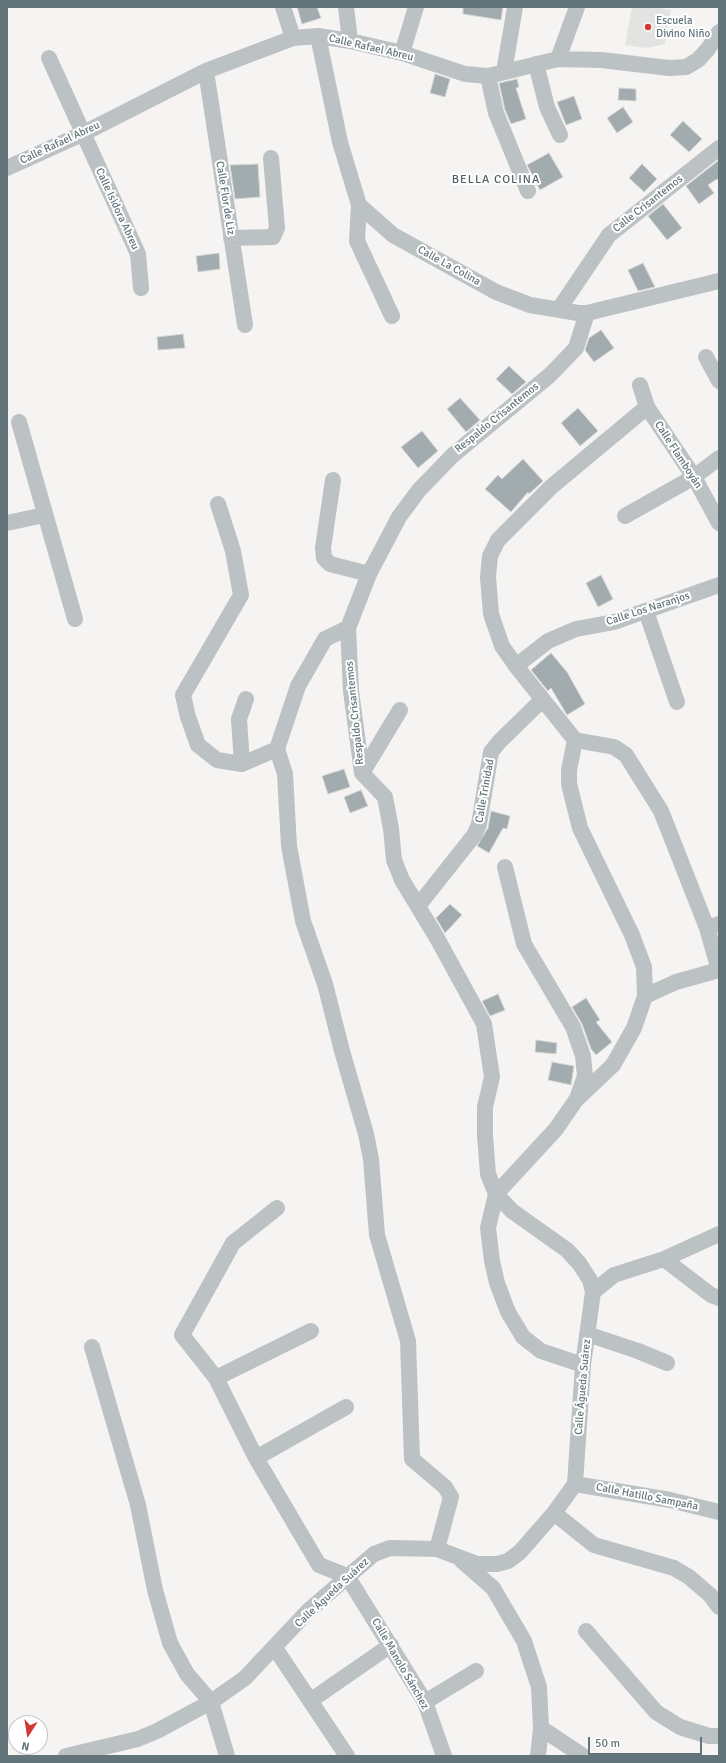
<!DOCTYPE html>
<html>
<head>
<meta charset="utf-8">
<style>
	body { margin:0 }
	#map { position:relative; width:726px; height:1763px; overflow:hidden; background:#f5f4f2; font-family:Signika,sans-serif }
	canvas { display:block }
	.frame { position:absolute; inset:0; border:8px solid #63757a; pointer-events:none }
	.north { position:absolute; left:8px; top:1715px; width:40px; height:40px; box-sizing:border-box; background:#fff; border:1px solid #c1c8ca; border-radius:50%; rotate:192deg; font-size:11px; font-weight:700; line-height:16px; text-align:center; color:#63757a }
	.north::after { content:''; display:block; margin:auto; width:14px; height:18px; background:#d23935; clip-path:polygon(50% 0,100% 100%,50% 72%,0 100%) }
	.scale { position:absolute; left:588px; top:1737px; width:114px; height:18px; box-sizing:border-box; border:2px solid #63757a; border-top:0; padding-left:5px; font-size:12px; line-height:14px; white-space:nowrap; color:#63757a; -webkit-text-stroke:3px #fff; paint-order:stroke }
</style>
</head>
<body>
<div id="map">
<canvas width="726" height="1763"></canvas>
<div class="frame"></div>
<div class="north">N</div>
<div class="scale">50 m</div>
</div>
<script>
const context = document.querySelector('canvas').getContext('2d');
context.lineJoin = 'round';
function paint(path, color) { context.fillStyle = color; context.fill(path, 'evenodd'); }
const poly = rows => new Path2D(rows.map(r => 'M' + r).join(''));
function stroke(path, color, width, dash) { context.strokeStyle = color; context.lineWidth = width; context.lineCap = dash ? 'butt' : 'round'; context.setLineDash(dash || []); context.stroke(path); }
function write(font, color, halo, rows, align = 'center') {
  context.font = font + ' Signika,sans-serif'; context.lineWidth = 4; context.setLineDash([]); context.textBaseline = 'middle'; context.strokeStyle = halo; context.fillStyle = color; for (const [text, x, y, turn = 0] of rows) {
    context.save(); context.translate(x, y); context.rotate((+turn || 0) * Math.PI / 180); context.textAlign = isNaN(turn) ? turn : align; if (halo) context.strokeText(text, 0, 0); context.fillText(text, 0, 0); context.restore();
  }
}
paint(poly([
	[632,7,653,7,671,10,665,44,646,48,625,45]
]), '#e3e4e2');
const building = poly([
	[297,7,317,7,321,18,302,24,297,7],
	[463,7,503,7,501,20,463,14,463,7],
	[435,74,450,79,445,97,430,93,435,74],
	[517,79,519,87,516,88,526,119,511,124,505,110,499,83,517,79],
	[619,88,636,89,636,101,618,100,619,88],
	[574,96,582,119,566,125,557,102,574,96],
	[623,107,633,122,617,133,607,118,623,107],
	[683,121,702,139,689,152,670,135,683,121],
	[549,153,563,177,540,190,527,165,549,153],
	[719,160,719,181,717,179,708,185,714,193,699,204,686,186,719,160],
	[258,164,260,197,235,199,230,165,258,164],
	[642,164,657,179,644,192,629,178,642,164],
	[663,204,682,228,667,240,648,216,663,204],
	[219,253,220,269,198,272,196,256,219,253],
	[643,263,655,287,638,291,628,270,643,263],
	[601,330,614,348,594,362,585,350,589,338,601,330],
	[183,334,185,348,158,350,157,337,183,334],
	[509,366,526,382,512,394,496,379,509,366],
	[460,398,480,420,466,432,447,409,460,398],
	[578,408,598,431,580,446,561,423,578,408],
	[422,431,438,451,418,468,401,447,422,431],
	[523,459,543,481,529,494,528,492,511,512,485,489,498,475,502,479,523,459],
	[601,575,613,599,598,607,586,583,601,575],
	[551,653,567,672,585,704,567,715,551,688,548,691,531,670,551,653],
	[344,769,350,787,328,794,322,776,344,769],
	[361,790,368,806,350,813,344,797,361,790],
	[491,811,510,816,507,829,503,828,489,853,477,846,488,828,491,811],
	[450,904,462,915,445,933,436,918,450,904],
	[498,994,505,1010,490,1016,482,1001,498,994],
	[586,998,600,1020,596,1022,612,1042,596,1055,591,1049,582,1024,572,1007,586,998],
	[536,1040,557,1043,556,1054,535,1052,536,1040],
	[552,1062,574,1066,571,1085,548,1080,552,1062]
]);
paint(building, '#a2acae');
stroke(building, '#d6d6d4', 1);
stroke(poly([
	[283,7,293,38],
	[346,7,350,41],
	[318,36,340,142,359,205,393,235,496,292,530,305,578,313,587,313,719,281],
	[402,53,416,7],
	[49,58,138,254,141,288],
	[558,59,577,7],
	[536,64,547,107,560,135],
	[206,71,245,325],
	[504,72,515,7],
	[488,76,496,113,528,191],
	[7,168,82,134,206,71,293,38,318,36,350,41,402,53,465,74,488,76,558,59,601,60,669,68,686,67,698,60,708,49,719,32],
	[359,205,357,241,392,316],
	[231,238,273,237,277,228,271,158],
	[559,309,609,235,719,148],
	[587,313,576,348,550,375,453,455,419,490,399,517,369,574,348,628,351,691,362,773,385,797,391,829,394,860,402,880,437,938,484,1024,492,1077,485,1107,485,1136,488,1174,496,1194,512,1211,567,1250,579,1263,590,1280,593,1292],
	[706,357,719,381],
	[640,385,647,407,694,477,719,523],
	[647,407,551,487,498,540,490,556,488,577,491,614,502,646,516,666,575,740,614,747,626,755,661,811,707,928,719,924],
	[19,422,75,619],
	[333,480,323,548,324,558,330,564,369,574],
	[218,504,233,551,241,595,183,695,188,717,198,745,217,760,242,764,277,749],
	[625,516,694,477,719,458],
	[7,523,44,515],
	[646,611,677,702],
	[348,628,325,639,298,686,277,749,285,774,289,846,303,921,325,984,342,1051,366,1134,371,1159,377,1235,408,1341,412,1459,445,1487,451,1497,437,1549],
	[516,666,548,641,576,629,614,622,719,585],
	[575,740,569,770,569,784,580,828,632,935,644,967,645,996,634,1028,613,1065,576,1100,556,1129,496,1194,488,1228,492,1261,497,1283,508,1312,523,1337,541,1351,583,1365],
	[242,764,239,719,246,699],
	[362,773,400,710],
	[505,867,524,944,573,1027,583,1056,585,1076,578,1096],
	[418,906,475,834,479,824,491,752,499,742,542,700],
	[707,928,719,970],
	[645,996,676,982,719,970],
	[277,1208,233,1243,182,1335,216,1378,256,1458,319,1565,347,1576],
	[664,1259,711,1295,719,1298],
	[587,1334,638,1351,667,1363],
	[92,1347,138,1505,155,1590,170,1643,187,1674,211,1702,227,1756],
	[216,1378,311,1331],
	[256,1458,346,1407],
	[575,1484,670,1500,719,1512],
	[554,1513,594,1545,674,1568,689,1577,710,1595,719,1607],
	[462,1561,493,1588,524,1641,539,1687,541,1728,538,1756],
	[347,1576,425,1702,444,1756],
	[586,1631,656,1712,680,1727,709,1736,719,1736],
	[275,1648,347,1756],
	[310,1701,391,1645],
	[425,1702,476,1671],
	[541,1728,583,1756],
	[66,1756,138,1739,157,1731,211,1702,245,1678,309,1610,374,1554,390,1548,437,1549,477,1564,497,1564,508,1561,520,1552,554,1513,575,1484,583,1365,593,1292,614,1275,664,1259,719,1234]
]), '#bcc1c3', 16);
for (const [x, y, r, color] of [
	[648,27,4,"#d23935"]
]) { const dot = new Path2D(); dot.arc(x, y, r, 0, 2 * Math.PI); context.fillStyle = color; context.fill(dot); stroke(dot, '#fff', 1.5); }
write('11px', '#63757a', '#fff', [
	["Escuela",656,21],
	["Divino Niño",656,34]
], 'left');
write('11px', '#63757a', '#fff', [
	["Calle Rafael Abreu",371,48,13],
	["Calle Rafael Abreu",60,143,-25],
	["Calle Flor de Liz",225,198,81],
	["Calle Crisantemos",648,204,-38],
	["Calle Isidora Abreu",117,209,65],
	["Calle La Colina",449,266,29],
	["Respaldo Crisantemos",497,418,-39],
	["Calle Flamboyán",678,455,57],
	["Calle Los Naranjos",648,609,-18],
	["Respaldo Crisantemos",355,713,-96],
	["Calle Trinidad",485,791,-80],
	["Calle Águeda Suárez",583,1387,-85],
	["Calle Hatillo Sampaña",647,1497,11],
	["Calle Águeda Suárez",332,1593,-43],
	["Calle Manolo Sánchez",400,1664,60]
]);
context.letterSpacing = '1px';
write('12px', '#546266', '#fff', [
	["BELLA COLINA",496,180]
]);
context.letterSpacing = '0px';
</script>
</body>
</html>
